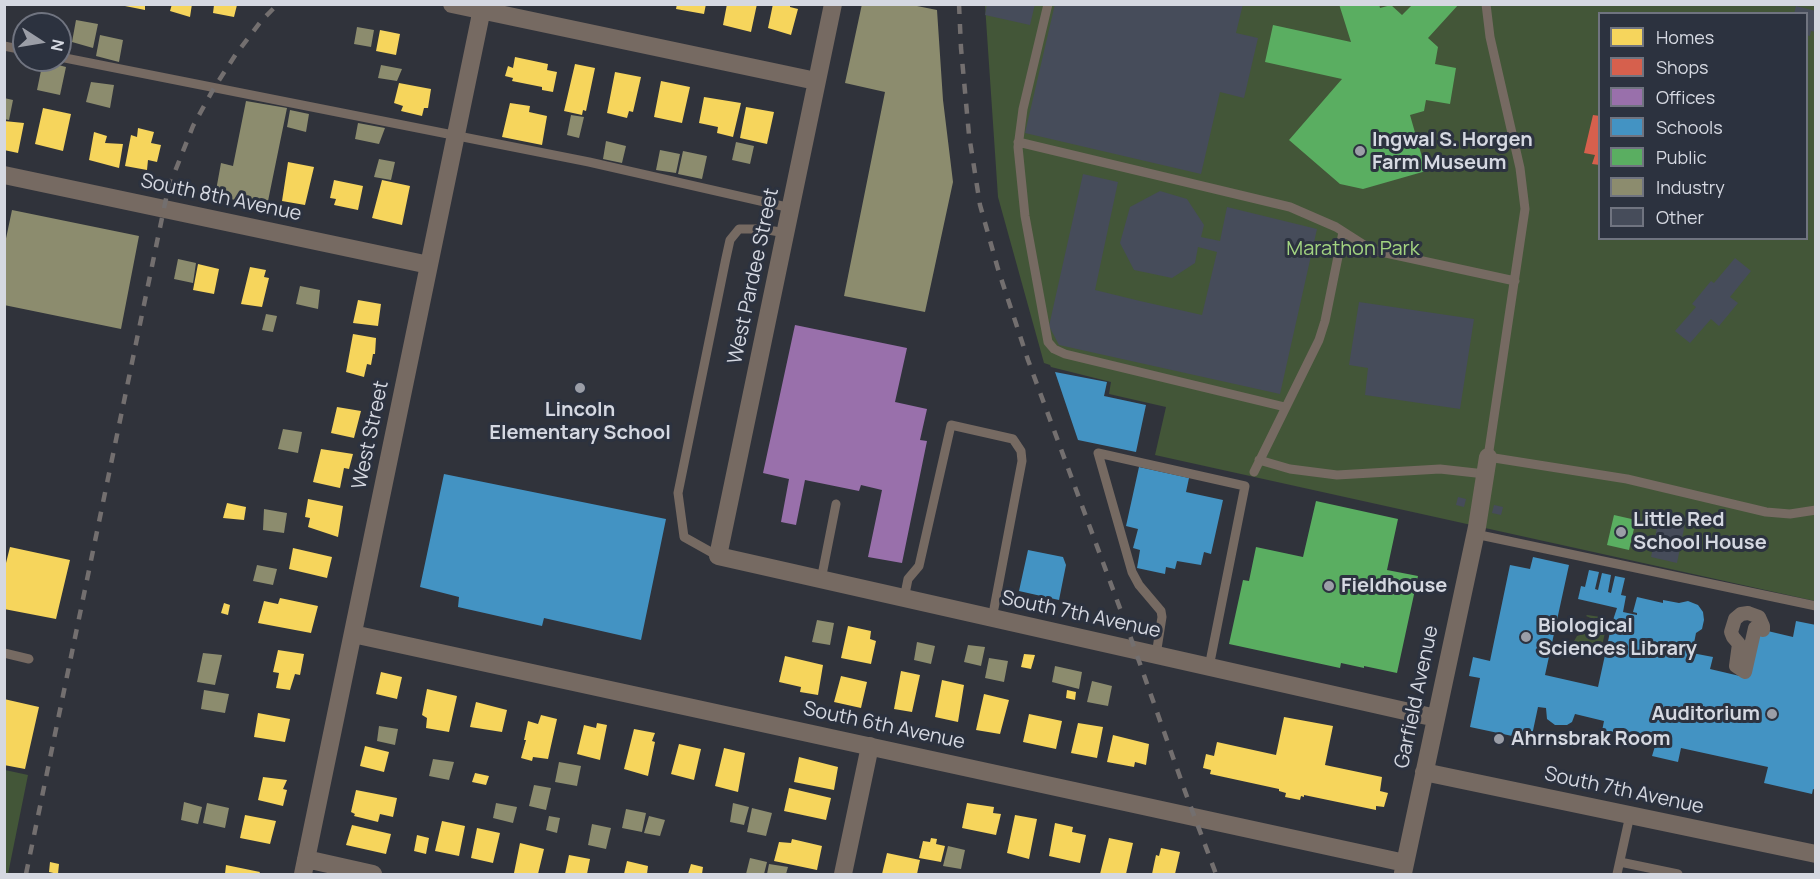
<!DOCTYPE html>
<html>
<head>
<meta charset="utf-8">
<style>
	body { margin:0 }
	#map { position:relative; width:1820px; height:879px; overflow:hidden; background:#30333b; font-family:Manrope,sans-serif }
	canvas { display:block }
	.frame { position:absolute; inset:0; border:6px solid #d5d8e1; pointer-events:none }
	.legend { position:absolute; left:1598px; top:12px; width:210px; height:228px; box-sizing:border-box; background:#2c323f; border:2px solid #707480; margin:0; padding:8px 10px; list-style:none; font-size:18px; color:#d5d8e1 }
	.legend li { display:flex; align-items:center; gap:12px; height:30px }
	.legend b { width:30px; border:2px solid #707480 }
	.north { position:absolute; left:12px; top:12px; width:60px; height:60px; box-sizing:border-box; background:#2c323f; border:2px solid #707480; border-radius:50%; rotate:102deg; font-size:16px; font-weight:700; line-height:24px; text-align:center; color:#d5d8e1 }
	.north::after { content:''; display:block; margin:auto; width:21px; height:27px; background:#9b9ea7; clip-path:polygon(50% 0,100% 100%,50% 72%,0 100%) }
</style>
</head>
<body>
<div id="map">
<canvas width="1820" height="879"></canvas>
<div class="frame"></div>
<ul class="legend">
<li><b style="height:16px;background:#f6d55c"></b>Homes</li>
<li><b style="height:16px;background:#d6604d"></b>Shops</li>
<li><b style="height:16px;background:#9970ab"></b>Offices</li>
<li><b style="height:16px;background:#4393c3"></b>Schools</li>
<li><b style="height:16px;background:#5aae61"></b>Public</li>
<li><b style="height:16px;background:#8c8c6e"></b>Industry</li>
<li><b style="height:16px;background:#464c5a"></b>Other</li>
</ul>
<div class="north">N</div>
</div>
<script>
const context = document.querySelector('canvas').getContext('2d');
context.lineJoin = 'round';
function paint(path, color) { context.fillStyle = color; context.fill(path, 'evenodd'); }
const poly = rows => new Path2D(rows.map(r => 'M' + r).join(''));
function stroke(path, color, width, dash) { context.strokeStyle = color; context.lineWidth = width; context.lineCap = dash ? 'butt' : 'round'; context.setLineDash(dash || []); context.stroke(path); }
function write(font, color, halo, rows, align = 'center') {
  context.font = font + ' Manrope,sans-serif'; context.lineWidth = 6; context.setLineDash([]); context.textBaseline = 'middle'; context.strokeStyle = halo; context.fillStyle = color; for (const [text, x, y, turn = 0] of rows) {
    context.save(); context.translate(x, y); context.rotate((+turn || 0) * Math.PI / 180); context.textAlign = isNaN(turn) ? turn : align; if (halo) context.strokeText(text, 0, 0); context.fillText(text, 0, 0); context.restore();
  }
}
paint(poly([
	[985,5,1815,5,1815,601,1155,455,1166,407,1109,394,1111,382,1051,367,1050,365,1044,363,998,197],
	[1600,14,1806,14,1806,238,1600,238],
	[1587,615,1601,617,1601,624,1606,628,1602,646,1599,648,1583,651,1574,647,1574,641,1577,636,1592,631,1594,623,1593,619,1586,616],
	[5,770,28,775,8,874,4,874]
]), '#435638');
paint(poly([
	[172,4,192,4,190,17,170,11],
	[677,4,706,4,704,14,676,9],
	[727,4,757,4,751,32,723,25],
	[773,4,790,4,790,7,798,9,791,35,768,28],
	[120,5,145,5,145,10],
	[214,5,237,5,234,17,213,13],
	[380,30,400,34,396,55,376,51],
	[515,57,548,64,547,70,557,72,553,92,542,90,542,87,512,81,513,78,505,76,508,66,513,68],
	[575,64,595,68,586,111,583,110,582,115,564,111],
	[615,72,641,77,633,112,629,111,627,118,607,113],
	[661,81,690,87,682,123,654,117],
	[399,83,431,89,428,108,424,108,422,116,401,111,403,106,394,103],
	[704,97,741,103,733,137,717,133,718,127,699,123],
	[510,103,530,106,529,112,547,116,542,145,502,137],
	[746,107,774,112,767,144,740,138],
	[43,108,71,114,63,151,35,144],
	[4,121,24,123,18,153,4,150],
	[138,128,154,132,151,143,161,145,157,162,148,160,147,170,125,166,131,135,137,137],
	[94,132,107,136,105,143,123,144,119,168,89,160],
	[288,162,314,167,305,205,282,201],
	[334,180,363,186,358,210,334,205,336,199,330,198],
	[382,180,410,186,402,225,372,218],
	[198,264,219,269,214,294,193,290],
	[250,267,266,270,264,277,269,278,262,307,241,304],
	[358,300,381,304,378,326,353,323],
	[353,334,376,338,375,354,373,354,371,365,367,364,364,377,346,372],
	[337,407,361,411,354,438,331,433],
	[321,449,353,454,349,469,344,468,340,488,313,482],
	[308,499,343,506,338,537,308,527,310,518,305,517],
	[227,503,246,507,244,520,223,518],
	[10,547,70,560,56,619,4,609,4,571],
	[293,548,332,557,327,578,289,569],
	[280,598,318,606,311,633,258,623,264,601,278,604],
	[224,603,230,605,228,615,221,613],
	[848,626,871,631,870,639,876,641,871,664,841,658],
	[278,650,304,654,300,675,295,674,290,690,276,688,279,673,273,672],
	[1024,654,1035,655,1031,669,1021,667],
	[785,656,823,665,818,695,800,692,801,687,779,682],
	[901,671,920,675,912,712,894,709],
	[381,672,402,677,397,699,376,694],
	[841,676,867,682,861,708,834,702],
	[942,680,964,685,958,722,935,717],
	[427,689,457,696,449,732,426,728,427,718,422,715],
	[1067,690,1076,692,1075,700,1066,698],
	[984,694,1009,700,1000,734,976,730],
	[4,699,39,707,25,769,4,765],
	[476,702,507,710,502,732,470,727],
	[258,713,290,719,285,742,254,737],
	[1029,714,1062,721,1056,749,1023,742],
	[541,715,557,719,548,759,533,757,532,761,521,758,526,740,524,740,528,721,538,724],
	[1284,717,1333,726,1325,765,1382,777,1380,791,1388,793,1384,807,1376,806,1376,810,1304,795,1304,797,1301,796,1300,800,1285,797,1286,793,1279,791,1279,789,1210,774,1211,770,1203,768,1206,754,1214,756,1217,742,1276,755],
	[597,723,607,725,600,760,577,754,584,725,596,728],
	[1078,723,1103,727,1097,758,1071,753],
	[634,729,655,733,652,741,655,742,648,776,624,769],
	[1113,735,1149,744,1146,765,1135,762,1134,767,1107,762],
	[679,744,701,749,694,780,671,774],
	[365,746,389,752,384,772,360,766],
	[724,748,745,753,738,792,715,786],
	[799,757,838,767,834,790,794,782],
	[475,773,489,776,486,785,472,782],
	[263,777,287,780,283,789,287,790,283,806,258,800],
	[789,788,831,798,826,820,784,811],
	[356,790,397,798,393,817,380,814,378,822,354,816,355,814,351,812],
	[967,803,994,807,993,813,1001,814,996,835,962,828],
	[245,815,276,821,270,844,240,838],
	[1015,815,1037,819,1029,859,1007,853],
	[442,821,465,826,459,856,435,851],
	[1055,823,1073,827,1072,832,1086,835,1080,863,1049,856],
	[352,825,391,834,386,854,346,845],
	[477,828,500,833,493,863,471,858],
	[417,835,429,838,426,854,414,851],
	[931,838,937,839,936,844,945,846,941,862,919,858,923,841,930,842],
	[1109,838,1133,843,1126,874,1100,874],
	[792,839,822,846,817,870,774,861,779,842,791,843],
	[520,843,544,849,538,874,514,873],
	[1161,848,1180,852,1175,874,1152,874,1156,855,1159,856],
	[887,853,920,860,917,874,882,874],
	[569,855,590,859,587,874,565,874],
	[627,861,648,866,647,874,624,874],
	[50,862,59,864,58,874,49,872],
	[691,864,703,867,702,874,688,874],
	[226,865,260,872,259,874,225,874]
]), '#f6d55c');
paint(poly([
	[1593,115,1600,116,1600,165,1592,164,1595,155,1584,153]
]), '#d6604d');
paint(poly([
	[795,325,907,348,895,402,927,409,920,440,927,441,902,563,868,557,882,490,861,485,859,491,805,480,796,525,781,522,789,479,763,473]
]), '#9970ab');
paint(poly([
	[1055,372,1107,382,1104,396,1146,405,1136,452,1078,440],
	[1139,467,1189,478,1186,492,1223,500,1211,554,1204,552,1201,565,1177,561,1175,569,1166,567,1165,574,1137,568,1140,550,1133,548,1138,529,1126,526],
	[444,474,666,519,641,640,544,618,542,626,458,607,459,597,420,587],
	[1028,550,1063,557,1066,565,1059,600,1019,591],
	[1533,557,1569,565,1545,675,1598,687,1612,623,1617,608,1578,599,1581,586,1585,587,1589,570,1599,572,1595,589,1598,590,1602,573,1611,575,1608,592,1611,593,1615,576,1625,578,1621,595,1626,596,1623,612,1637,615,1637,613,1633,612,1637,597,1663,603,1663,600,1679,603,1688,601,1698,605,1703,612,1704,620,1702,629,1696,633,1692,653,1713,657,1710,669,1744,677,1755,628,1793,637,1796,621,1816,625,1816,790,1813,789,1812,794,1764,783,1768,767,1681,748,1678,762,1652,756,1656,743,1602,731,1604,721,1575,714,1572,722,1567,725,1555,725,1547,719,1546,708,1538,707,1531,740,1470,727,1480,678,1469,676,1473,657,1490,661,1510,565,1530,569]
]), '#4393c3');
paint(poly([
	[1339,4,1379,4,1380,8,1391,5,1402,15,1413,4,1459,4,1428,38,1438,47,1435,64,1456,68,1450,104,1426,100,1424,111,1410,115,1426,171,1363,189,1340,184,1289,140,1342,79,1265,62,1273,25,1351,42],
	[1316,501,1398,519,1387,570,1418,576,1397,673,1364,666,1364,668,1341,663,1340,668,1229,644,1243,580,1249,581,1256,547,1303,557],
	[1614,515,1636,520,1629,550,1607,545]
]), '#5aae61');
paint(poly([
	[862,4,907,4,937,10,943,100,953,182,925,312,844,296,885,92,845,83],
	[76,20,98,24,93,48,72,42],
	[357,27,374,30,371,47,354,44],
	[100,35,123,40,119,62,96,56],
	[43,61,66,67,60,95,37,90],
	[381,65,402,69,397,81,378,78],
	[91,82,114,85,110,108,86,102],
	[4,98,13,100,9,120,4,119],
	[246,101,287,108,267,206,215,196,221,163,233,166],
	[290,110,309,114,306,132,287,127],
	[571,115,584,117,579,138,567,135],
	[358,123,385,128,379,144,355,139],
	[606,141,626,146,622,163,603,159],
	[736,142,754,146,750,164,732,160],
	[660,150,680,154,676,173,656,170],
	[683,151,707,156,702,179,678,174],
	[379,159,395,162,391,180,374,177],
	[12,210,139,236,121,329,4,305,4,248],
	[178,259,196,263,193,283,174,279],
	[300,286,320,290,318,309,296,304],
	[266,314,277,316,273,332,262,330],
	[283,429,302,432,298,453,278,449],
	[264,509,287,513,284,533,263,530],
	[257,565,277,569,273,585,253,581],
	[817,620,834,623,830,645,812,642],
	[917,642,935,646,931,664,914,660],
	[968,645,985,647,981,666,964,662],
	[203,653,222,655,215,685,197,682],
	[989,658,1008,661,1004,682,985,678],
	[1055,666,1082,672,1079,689,1052,682],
	[1092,681,1112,686,1108,706,1087,702],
	[204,690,229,694,225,713,201,709],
	[379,726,398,729,395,745,377,741],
	[433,759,454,762,449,780,429,776],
	[559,762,581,766,577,786,555,782],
	[534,785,551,788,546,810,529,806],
	[184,802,202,807,198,824,181,820],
	[207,803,229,808,225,828,203,823],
	[496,803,517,807,513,823,493,818],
	[733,803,749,807,744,825,730,822],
	[752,808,772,813,766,836,747,832],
	[626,809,646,813,642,832,622,828],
	[549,816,560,818,557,833,546,830],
	[649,816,665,820,660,836,644,833],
	[592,824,611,828,606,849,588,845],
	[948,846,965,850,961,869,943,866],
	[750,858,767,862,764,874,746,874],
	[769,864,788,867,786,874,767,874]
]), '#8c8c6e');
paint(poly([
	[987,4,1035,4,1030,25,985,15],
	[1055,4,1243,4,1236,33,1258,38,1244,98,1220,92,1201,174,1025,133],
	[1796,6,1816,11,1816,32,1811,31,1810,36,1806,35,1806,14,1794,14],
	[1083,174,1118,182,1095,290,1140,301,1202,315,1217,252,1198,247,1195,263,1172,278,1134,270,1120,243,1130,207,1160,191,1187,199,1204,225,1201,237,1220,241,1227,207,1317,229,1280,394,1059,345,1049,326],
	[1735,258,1751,271,1730,297,1738,303,1719,326,1711,319,1690,343,1675,331,1696,307,1692,304,1711,281,1714,283],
	[1359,302,1474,319,1460,409,1365,395,1368,368,1349,365],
	[1458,497,1466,499,1464,507,1456,505],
	[1494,505,1503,507,1501,515,1492,513],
	[1660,513,1686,519,1677,563,1651,557]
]), '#464c5a');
stroke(poly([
	[1048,4,1023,109,1018,147,1025,216,1048,342,1054,349,1065,354,1285,407],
	[1486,4,1490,37,1520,168,1525,209,1488,457,1627,479,1766,512,1790,514,1816,510],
	[4,46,24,50],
	[60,57,589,162,791,208],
	[1018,142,1290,207,1336,227,1372,250,1515,281],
	[1259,460,1290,469,1337,475,1440,469,1485,474],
	[1254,472,1319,340,1325,321,1343,232],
	[1475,534,1816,606],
	[718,556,684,537,678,493,726,258,730,240,739,229,762,229,786,233],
	[821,580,836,504],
	[904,599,908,579,919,566,951,425,1013,439,1021,451,1022,461,992,619],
	[4,653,29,659],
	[1156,655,1162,617,1161,611,1139,585,1132,572,1098,453,1245,486,1209,667],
	[1620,862,1678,874],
	[1617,874,1630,815]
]), '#766a62', 9);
stroke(poly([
	[1748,613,1759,617,1763,626,1763,630,1755,628,1745,672,1736,666,1739,644,1733,637,1731,632,1735,619,1741,614,1748,613]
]), '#766a62', 14);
stroke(poly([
	[452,4,816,81],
	[833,4,718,556,1436,718],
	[4,175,429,265],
	[353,634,1405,863],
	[1424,772,1816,854],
	[306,859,373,874],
	[1403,873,1477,527,1488,457],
	[303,874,483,4],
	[843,874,870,746]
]), '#766a62', 18);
stroke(poly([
	[959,4,961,48,969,135,980,205,998,269,1028,360,1128,630,1186,794,1216,874],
	[26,874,168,189,193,126,214,88,236,54,262,20,278,4]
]), '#736f6f', 4.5, [10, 10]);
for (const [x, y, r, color] of [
	[1360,151,6,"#9b9ea7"],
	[580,388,6,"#9b9ea7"],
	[1621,532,6,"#9b9ea7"],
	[1329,586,6,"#9b9ea7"],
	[1526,637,6,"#9b9ea7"],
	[1772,714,6,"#9b9ea7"],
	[1499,739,6,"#9b9ea7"]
]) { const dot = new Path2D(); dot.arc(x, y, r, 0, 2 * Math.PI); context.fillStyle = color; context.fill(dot); stroke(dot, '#2c323f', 2); }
write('bold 20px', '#d5d8e1', '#2c323f', [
	["Ingwal S. Horgen",1372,140],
	["Farm Museum",1372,163],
	["Lincoln",580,410,"center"],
	["Elementary School",580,433,"center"],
	["Little Red",1633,520],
	["School House",1633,543],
	["Fieldhouse",1341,586],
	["Biological",1538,626],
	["Sciences Library",1538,649],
	["Auditorium",1760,714,"right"],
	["Ahrnsbrak Room",1511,739]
], 'left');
write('20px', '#d5d8e1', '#2c323f', [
	["South 8th Avenue",221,198,12],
	["West Pardee Street",754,276,-78],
	["West Street",371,435,-78],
	["South 7th Avenue",1081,615,12],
	["Garfield Avenue",1417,697,-78],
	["South 6th Avenue",884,726,12],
	["South 7th Avenue",1624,791,12]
]);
write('20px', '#a3d581', '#2c323f', [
	["Marathon Park",1353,249]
]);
</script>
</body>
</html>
